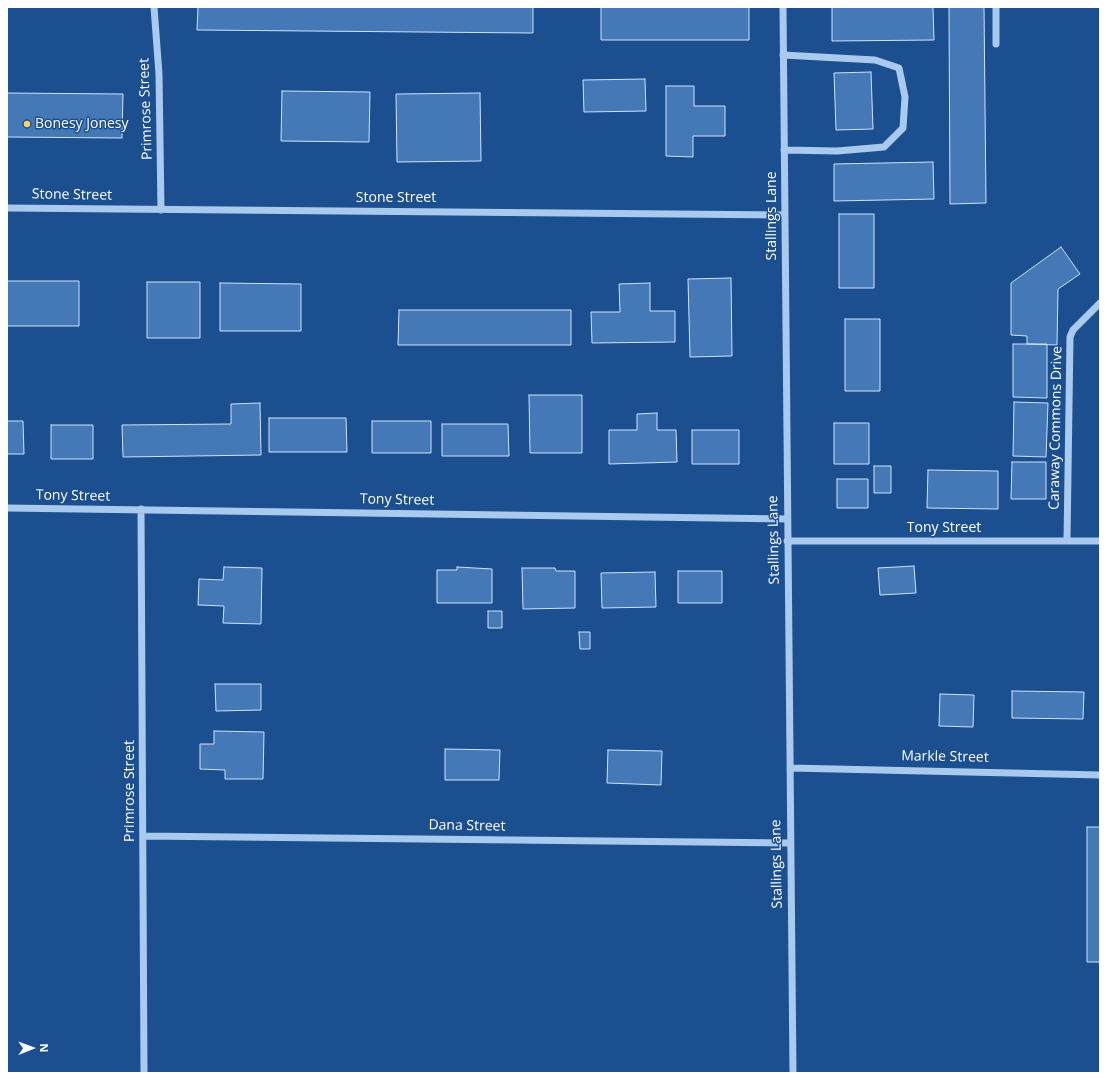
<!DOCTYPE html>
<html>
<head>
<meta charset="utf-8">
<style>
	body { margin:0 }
	#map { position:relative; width:1107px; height:1080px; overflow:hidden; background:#1b4f8f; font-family:"Open Sans",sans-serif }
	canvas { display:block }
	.frame { position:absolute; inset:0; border:8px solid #fff; pointer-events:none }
	.north { position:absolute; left:12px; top:1028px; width:40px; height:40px; -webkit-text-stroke:3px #1b4f8f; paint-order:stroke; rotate:89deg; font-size:11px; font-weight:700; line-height:16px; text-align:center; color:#fff }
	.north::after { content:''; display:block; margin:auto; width:14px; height:18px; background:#fff; clip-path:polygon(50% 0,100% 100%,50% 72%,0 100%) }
</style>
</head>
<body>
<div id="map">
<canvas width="1107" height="1080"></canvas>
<div class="frame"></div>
<div class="north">N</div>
</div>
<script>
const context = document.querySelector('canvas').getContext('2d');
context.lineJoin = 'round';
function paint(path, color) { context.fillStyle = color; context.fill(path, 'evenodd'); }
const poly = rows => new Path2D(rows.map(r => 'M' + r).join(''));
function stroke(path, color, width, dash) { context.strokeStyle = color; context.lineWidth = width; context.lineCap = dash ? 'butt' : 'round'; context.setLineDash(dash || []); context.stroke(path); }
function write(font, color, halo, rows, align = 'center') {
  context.font = font + ' "Open Sans",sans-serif'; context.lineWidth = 3; context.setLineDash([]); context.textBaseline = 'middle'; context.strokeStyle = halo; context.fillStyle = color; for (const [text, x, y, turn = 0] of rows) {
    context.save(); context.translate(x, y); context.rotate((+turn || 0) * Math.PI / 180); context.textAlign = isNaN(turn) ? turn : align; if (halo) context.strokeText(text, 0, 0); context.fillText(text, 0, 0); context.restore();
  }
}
const building = poly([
	[198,7,533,7,533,33,197,30,198,7],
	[601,7,749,7,749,40,601,40,601,7],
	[832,7,933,7,934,40,832,41,832,7],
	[949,7,984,7,986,203,950,204,949,7],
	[871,72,873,129,836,130,834,73,871,72],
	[645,79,646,111,584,112,583,80,645,79],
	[666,86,694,86,694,106,725,106,725,136,693,136,693,157,666,156,666,86],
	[282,91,370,92,369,142,281,141,282,91],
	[7,93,123,94,122,138,7,137,7,93],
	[480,93,481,161,397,162,396,94,480,93],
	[933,162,934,199,834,201,834,164,933,162],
	[839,214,874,214,874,288,839,288,839,214],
	[1061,247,1080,274,1058,289,1057,345,1027,344,1027,336,1011,335,1011,283,1061,247],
	[731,278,732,356,690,357,688,279,731,278],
	[7,281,79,281,79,326,7,326,7,281],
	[147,282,200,282,200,338,147,338,147,282],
	[220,283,301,284,301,331,220,331,220,283],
	[650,283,650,311,675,311,675,342,592,343,591,312,620,312,619,284,650,283],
	[399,310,571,310,571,345,398,345,399,310],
	[845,319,880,319,880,391,845,391,845,319],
	[1013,344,1047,344,1047,398,1013,397,1013,344],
	[529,395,582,395,582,453,530,453,529,395],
	[1014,402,1048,403,1046,457,1013,456,1014,402],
	[260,403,261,455,123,457,122,425,231,424,231,404,260,403],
	[657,413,657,430,676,430,677,462,609,464,609,430,637,430,637,414,657,413],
	[269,418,346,418,347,452,269,452,269,418],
	[7,421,23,421,24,454,7,454,7,421],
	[372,421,431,421,431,453,372,453,372,421],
	[834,423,869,423,869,464,834,464,834,423],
	[442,424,508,424,509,456,442,456,442,424],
	[51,425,93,425,93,459,51,459,51,425],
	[692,430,739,430,739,464,692,464,692,430],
	[1012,462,1046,462,1046,499,1011,499,1012,462],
	[874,466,891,466,891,493,874,493,874,466],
	[928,470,998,471,998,509,927,508,928,470],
	[837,479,868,479,868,508,837,508,837,479],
	[914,566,916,593,880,595,878,568,914,566],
	[224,567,262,568,261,624,223,623,224,606,198,605,199,579,223,580,224,567],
	[457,567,492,569,492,603,437,603,437,570,457,570,457,567],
	[522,568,555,568,556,571,575,571,575,608,523,609,522,568],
	[678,571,722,571,722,603,678,603,678,571],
	[655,572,656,607,602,608,601,573,655,572],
	[488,611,502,611,502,628,488,628,488,611],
	[579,632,590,632,590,649,580,649,579,632],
	[215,684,261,684,261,710,216,711,215,684],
	[1012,691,1084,692,1083,719,1012,718,1012,691],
	[940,694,974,695,973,727,939,726,940,694],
	[214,731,264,732,263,779,225,779,225,770,200,769,200,744,214,744,214,731],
	[445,749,500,750,499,780,445,780,445,749],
	[608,750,662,751,661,785,607,783,608,750],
	[1087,827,1100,827,1100,962,1087,962,1087,827]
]);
paint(building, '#4478b7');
stroke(building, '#cfe3fa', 1);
stroke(poly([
	[154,7,159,74,161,210],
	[783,7,793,1073],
	[996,44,996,7],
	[783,55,875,60,899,68,905,97,903,128,884,147,837,151,784,150],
	[7,208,785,215],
	[7,508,787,519],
	[141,509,144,1073],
	[787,541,1100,541],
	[1067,541,1070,337,1073,330,1100,303],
	[790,768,1100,775],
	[143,836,790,843]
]), '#a9c9ee', 7);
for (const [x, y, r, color] of [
	[27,124,4,"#ffd166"]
]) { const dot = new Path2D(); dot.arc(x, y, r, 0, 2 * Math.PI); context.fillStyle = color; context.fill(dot); stroke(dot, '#1b4f8f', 1.5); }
write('14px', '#fff', '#1b4f8f', [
	["Primrose Street",146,109,-92],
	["Stone Street",72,195,1],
	["Stone Street",396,198],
	["Stallings Lane",772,216,-90],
	["Caraway Commons Drive",1056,428,-89],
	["Tony Street",73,496,1],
	["Tony Street",397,500,1],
	["Tony Street",944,528],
	["Stallings Lane",774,540,-91],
	["Markle Street",945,757,1],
	["Primrose Street",130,791,-90],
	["Dana Street",467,826,1],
	["Stallings Lane",777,864,-91]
]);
write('14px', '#fff', '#1b4f8f', [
	["Bonesy Jonesy",35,124]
], 'left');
</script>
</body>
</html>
